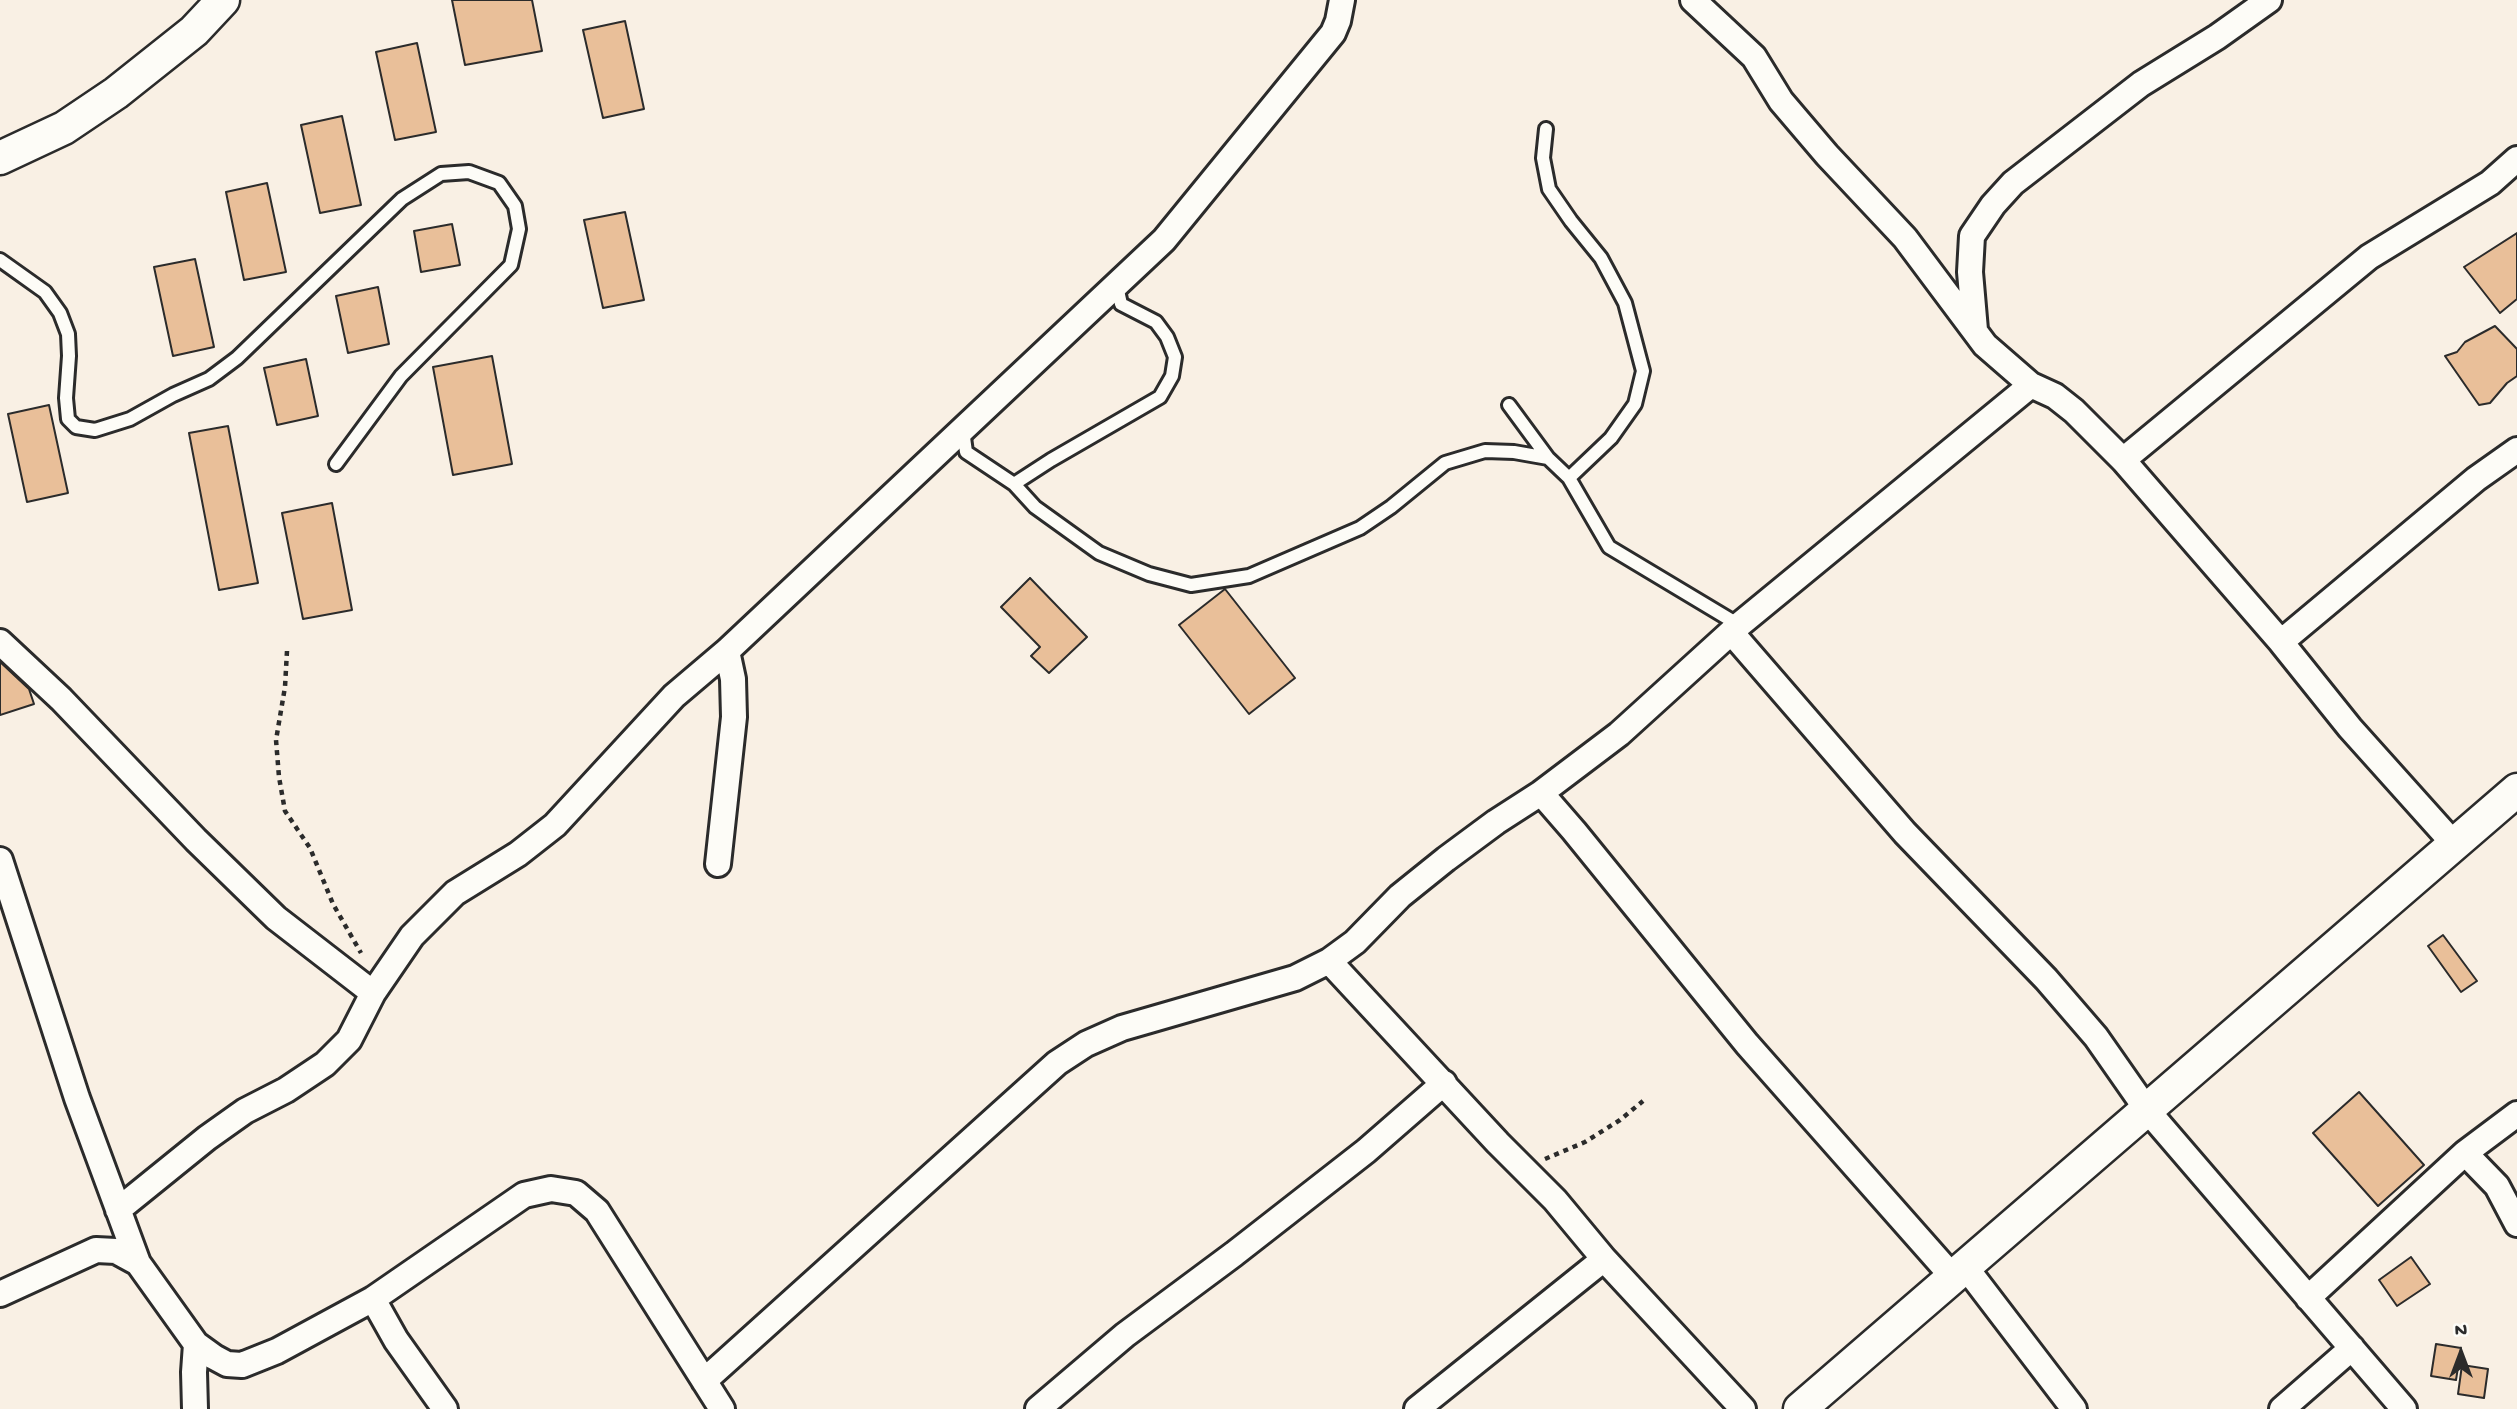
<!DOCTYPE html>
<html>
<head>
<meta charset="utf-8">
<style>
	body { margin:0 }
	#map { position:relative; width:2517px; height:1409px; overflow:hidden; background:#f9f0e4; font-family:"Gochi Hand",sans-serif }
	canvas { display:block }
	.north { position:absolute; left:2426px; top:1318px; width:70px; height:70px; -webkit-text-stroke:5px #fdfcf7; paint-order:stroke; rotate:0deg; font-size:19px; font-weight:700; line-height:28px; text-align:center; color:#2b2b2b }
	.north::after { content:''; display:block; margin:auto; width:24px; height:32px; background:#2b2b2b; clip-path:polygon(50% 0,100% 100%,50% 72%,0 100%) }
</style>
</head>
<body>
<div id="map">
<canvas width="2517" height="1409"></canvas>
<div class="north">N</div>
</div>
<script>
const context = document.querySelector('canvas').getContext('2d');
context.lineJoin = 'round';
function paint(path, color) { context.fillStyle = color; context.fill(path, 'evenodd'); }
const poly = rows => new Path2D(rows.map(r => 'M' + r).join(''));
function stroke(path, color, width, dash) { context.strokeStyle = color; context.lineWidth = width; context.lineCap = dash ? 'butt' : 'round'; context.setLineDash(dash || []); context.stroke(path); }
const building = poly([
	[452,0,532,0,542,51,465,65,452,0],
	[625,21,644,109,603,118,583,30,625,21],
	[417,43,436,132,395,140,376,52,417,43],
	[342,116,361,205,320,213,301,125,342,116],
	[267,183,286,272,244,280,226,192,267,183],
	[625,212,644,300,603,308,584,220,625,212],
	[452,224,460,265,421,272,414,231,452,224],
	[2517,233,2517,299,2500,313,2464,267,2517,233],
	[195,259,214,347,173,356,154,267,195,259],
	[378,287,389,344,348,353,336,296,378,287],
	[2495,326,2517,349,2517,376,2507,383,2490,403,2479,405,2445,356,2457,352,2465,342,2495,326],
	[492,356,512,464,453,475,433,367,492,356],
	[306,359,318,416,277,425,264,368,306,359],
	[49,405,68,493,27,502,8,414,49,405],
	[228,426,258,583,219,590,189,433,228,426],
	[332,503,352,610,303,619,282,513,332,503],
	[1030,578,1087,637,1049,673,1031,656,1040,647,1001,607,1030,578],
	[1225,589,1295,678,1249,714,1179,625,1225,589],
	[0,662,29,689,34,704,0,715,0,662],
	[2443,935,2477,981,2461,992,2428,946,2443,935],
	[2359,1092,2424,1165,2378,1206,2313,1133,2359,1092],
	[2411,1257,2430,1284,2397,1306,2379,1280,2411,1257],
	[2436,1344,2461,1348,2456,1380,2431,1376,2436,1344],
	[2462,1365,2488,1369,2484,1398,2458,1394,2462,1365]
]);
paint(building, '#e9bf99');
stroke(building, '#2b2b2b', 2);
const service = poly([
	[1546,129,1543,158,1549,189,1571,221,1601,258,1625,303,1643,371,1635,404,1611,438,1569,478],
	[0,260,45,292,60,313,68,334,69,356,66,398,68,419,76,427,95,430,130,419,173,395,209,379,237,358,402,199,441,174,469,172,499,183,515,206,519,229,511,265,401,376,336,464],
	[1509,405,1548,458,1569,478,1609,547,1739,625],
	[963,430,966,452,1014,484,1035,507,1099,553,1149,574,1191,585,1249,576,1360,528,1391,507,1445,463,1485,451,1514,452,1548,458],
	[1014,484,1051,460,1160,397,1172,376,1175,357,1167,337,1156,322,1121,304,1117,286]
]);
const minor = poly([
	[1693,0,1754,57,1781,101,1827,155,1905,238,1985,345,2031,385,2055,396,2074,411,2123,460,2281,642,2350,728,2454,844],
	[1975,330,1970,272,1972,236,1993,205,2013,183,2141,84,2217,37,2269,0],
	[2123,460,2369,257,2490,183,2517,159],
	[1731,632,1905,833,2046,979,2096,1037,2147,1110,2404,1409],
	[0,642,61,699,196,840,276,918,373,993],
	[2281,642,2476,479,2517,450],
	[1541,793,1574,831,1747,1044,1952,1276],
	[0,860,77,1098,138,1263],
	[718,864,734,717,733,679,727,651],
	[1329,961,1498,1143,1555,1200,1604,1259,1743,1409],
	[2465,1153,2497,1186,2517,1224],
	[118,1210,207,1138,245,1111,286,1090,325,1064,349,1040,373,993,412,936,455,893,518,854,555,825,674,696,727,651,1164,240,1333,33,1338,21,1342,0],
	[1964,1265,2074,1409],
	[0,1294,96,1250,116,1251,138,1263,196,1344,214,1357,227,1364,242,1365,277,1351,373,1299,524,1195,551,1189,576,1193,597,1211,722,1409],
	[2308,1298,2465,1153,2517,1114],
	[373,1299,396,1340,445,1409],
	[704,1381,1057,1063,1086,1044,1122,1028,1295,978,1329,961,1355,942,1400,896,1446,859,1496,822,1541,793,1619,734,1739,625,2031,385],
	[195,1409,194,1372,196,1344],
	[1038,1409,1125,1335,1234,1254,1366,1151,1444,1083],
	[1417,1409,1604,1259],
	[2282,1409,2352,1348]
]);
const tertiary = poly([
	[0,158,64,128,116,93,194,31,223,0],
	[1800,1409,2517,790]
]);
stroke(service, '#2b2b2b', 18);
stroke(minor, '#2b2b2b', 30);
stroke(tertiary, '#2b2b2b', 37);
stroke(poly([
	[287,651,285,687,276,740,279,777,285,811,310,848,333,904,361,953],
	[1545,1159,1585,1142,1620,1120,1643,1101]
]), '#2b2b2b', 4.5, [5, 5]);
stroke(service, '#fdfcf7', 12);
stroke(minor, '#fdfcf7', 24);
stroke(tertiary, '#fdfcf7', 32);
</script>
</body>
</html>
